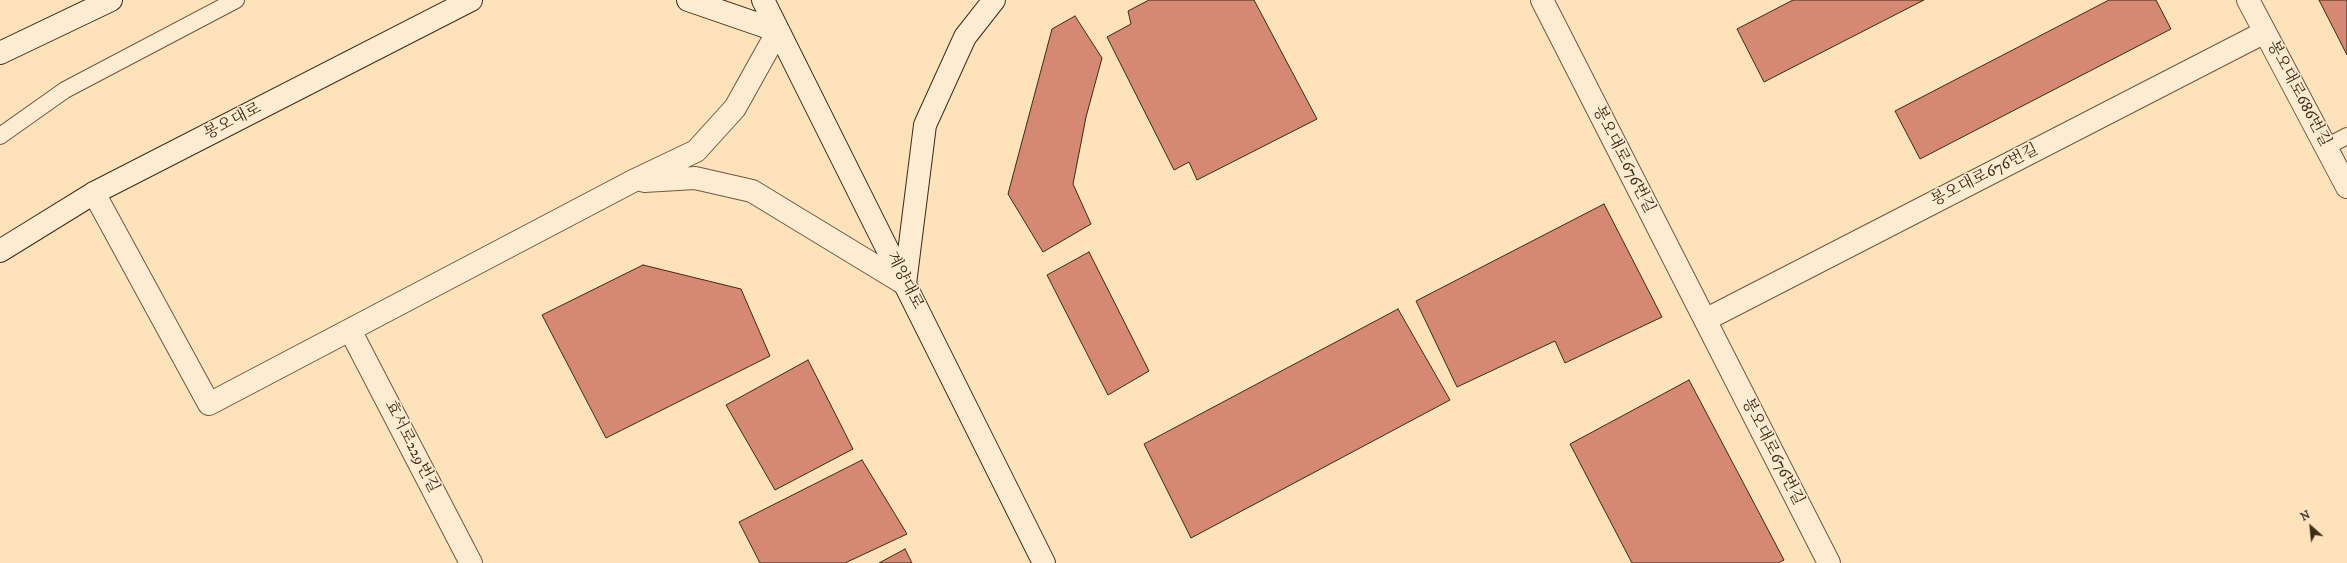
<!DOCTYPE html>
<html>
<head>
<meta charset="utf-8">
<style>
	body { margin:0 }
	#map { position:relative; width:2347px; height:563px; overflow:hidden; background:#fee2ba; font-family:"IM FELL DW Pica",serif }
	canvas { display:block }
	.north { position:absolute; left:2291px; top:507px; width:40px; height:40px; -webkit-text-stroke:3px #feecd2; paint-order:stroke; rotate:333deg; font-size:11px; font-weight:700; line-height:16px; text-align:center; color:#3d2a19 }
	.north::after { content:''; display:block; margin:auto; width:14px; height:18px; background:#3d2a19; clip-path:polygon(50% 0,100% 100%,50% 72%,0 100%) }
</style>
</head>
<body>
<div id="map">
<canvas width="2347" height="563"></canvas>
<div class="north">N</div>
</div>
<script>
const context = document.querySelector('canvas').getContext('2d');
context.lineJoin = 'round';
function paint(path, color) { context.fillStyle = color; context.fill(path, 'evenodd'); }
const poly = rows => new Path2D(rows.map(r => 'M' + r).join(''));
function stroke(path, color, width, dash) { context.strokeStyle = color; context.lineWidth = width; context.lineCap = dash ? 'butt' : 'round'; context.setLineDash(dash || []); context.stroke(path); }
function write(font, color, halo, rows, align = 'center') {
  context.font = font + ' "IM FELL DW Pica","Noto Serif KR",serif'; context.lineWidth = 3; context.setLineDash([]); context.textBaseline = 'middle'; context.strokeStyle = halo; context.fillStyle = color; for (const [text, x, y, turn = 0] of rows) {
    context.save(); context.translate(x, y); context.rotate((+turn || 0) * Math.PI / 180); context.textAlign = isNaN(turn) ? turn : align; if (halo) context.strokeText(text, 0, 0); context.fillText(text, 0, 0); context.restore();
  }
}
const building = poly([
	[1149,0,1254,0,1317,119,1197,180,1189,162,1174,170,1107,37,1131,24,1128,11,1149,0],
	[1793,0,1924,0,1764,82,1737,29,1793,0],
	[2109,0,2156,0,2171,29,1920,159,1895,111,2109,0],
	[2319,0,2347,0,2347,55,2319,0],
	[1075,16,1102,58,1086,117,1073,184,1091,224,1043,252,1008,194,1052,29,1075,16],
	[1604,204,1662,317,1565,363,1555,341,1457,387,1416,301,1604,204],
	[1089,252,1149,371,1108,395,1047,275,1089,252],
	[643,265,741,289,770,356,606,438,542,315,643,265],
	[1398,309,1450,400,1191,538,1144,444,1398,309],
	[808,360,853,449,775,490,726,405,808,360],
	[1689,380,1784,560,1778,563,1632,563,1570,444,1689,380],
	[862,460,907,534,845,563,760,563,739,522,862,460],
	[905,549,912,563,879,563,905,549]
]);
paint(building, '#d58973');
stroke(building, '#3d2a19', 1);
const lane = poly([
	[0,136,65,90,236,0],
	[2326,147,2347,136]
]);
const street = poly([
	[1542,0,1829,563],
	[2248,0,2347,187],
	[644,181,695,178,752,191,905,284],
	[94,193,209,404,633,181,696,151,735,108,778,31],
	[1705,320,2265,32],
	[350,330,471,563]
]);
const secondary = poly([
	[688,0,778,31],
	[763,0,1044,563],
	[0,53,111,0],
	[0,251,94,193,471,0],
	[905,284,925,125,965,37,994,0]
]);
stroke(lane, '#6d5841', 18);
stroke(street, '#6d5841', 24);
stroke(secondary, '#3d2a19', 24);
stroke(lane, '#feecd2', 16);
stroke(street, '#feecd2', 22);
stroke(secondary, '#feecd2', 22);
write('16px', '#3d2a19', '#feecd2', [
	["봉오대로686번길",2298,94,62],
	["봉오대로",233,122,-27],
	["봉오대로676번길",1623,160,63],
	["봉오대로676번길",1985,176,-27],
	["계양대로",904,281,63],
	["효서로229번길",411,447,63],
	["봉오대로676번길",1772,452,63]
]);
</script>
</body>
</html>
